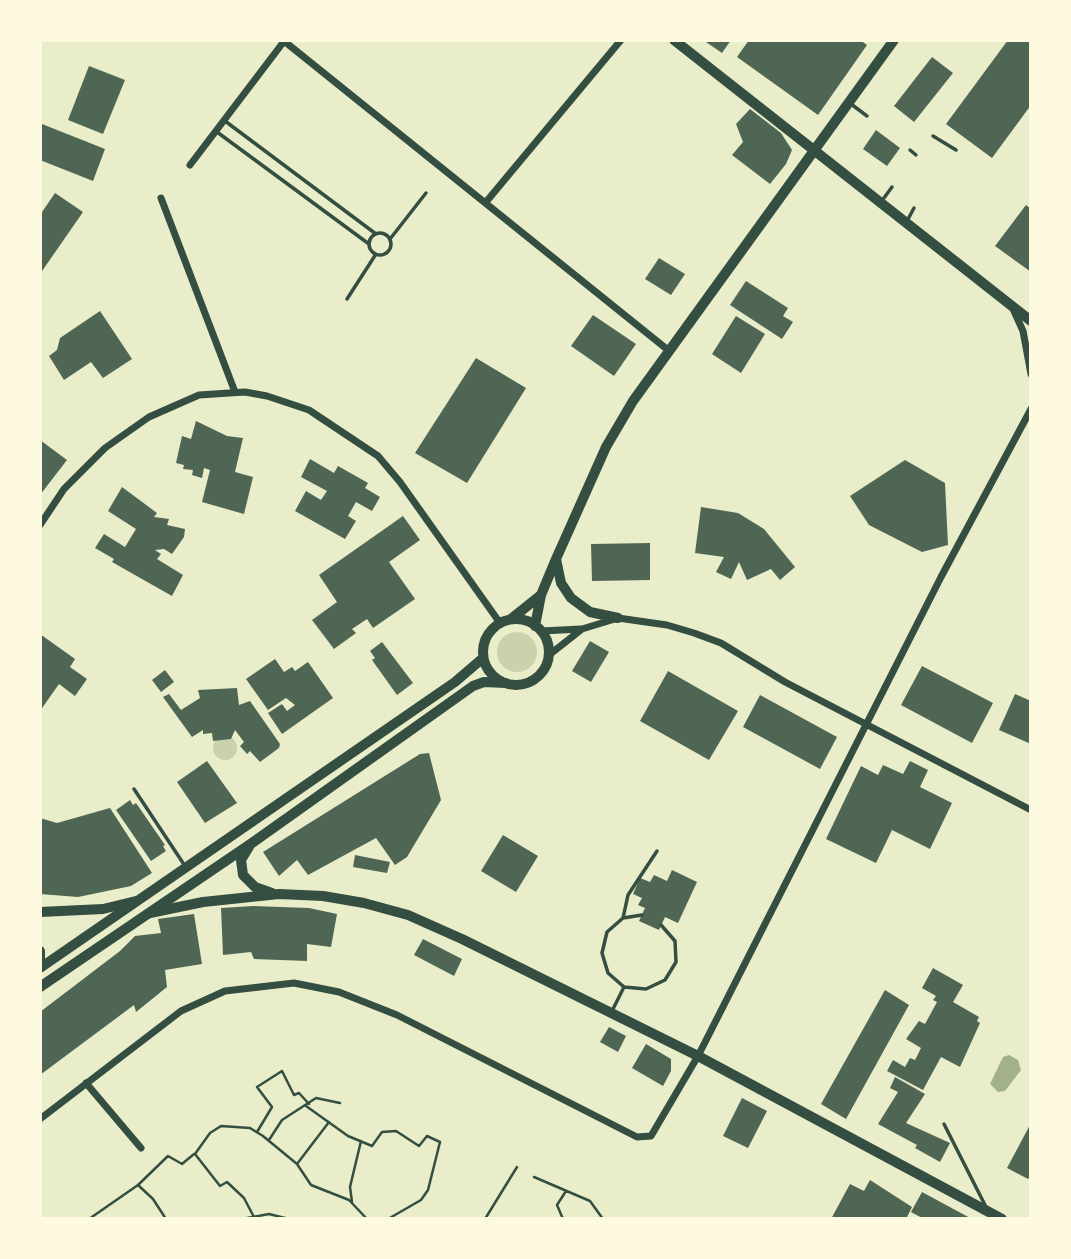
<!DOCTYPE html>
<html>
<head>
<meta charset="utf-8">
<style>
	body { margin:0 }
	#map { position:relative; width:1071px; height:1259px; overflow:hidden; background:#e9edc9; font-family:Barlow,sans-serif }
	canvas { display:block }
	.frame { position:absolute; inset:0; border:42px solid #fefae0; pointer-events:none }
</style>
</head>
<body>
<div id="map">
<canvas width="1071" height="1259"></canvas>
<div class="frame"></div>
</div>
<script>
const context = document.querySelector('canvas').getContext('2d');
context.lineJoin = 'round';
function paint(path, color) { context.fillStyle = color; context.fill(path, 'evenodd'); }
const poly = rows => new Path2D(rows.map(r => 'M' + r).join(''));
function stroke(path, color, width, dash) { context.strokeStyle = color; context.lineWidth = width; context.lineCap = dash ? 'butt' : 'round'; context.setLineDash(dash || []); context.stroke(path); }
paint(poly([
	'497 652a20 20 0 1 1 40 0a20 20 0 1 1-40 0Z',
	'213 748a12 12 0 1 1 24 0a12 12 0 1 1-24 0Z'
]), '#cad2ad');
paint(poly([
	[1009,1055,1018,1060,1021,1070,1005,1091,998,1092,990,1084,1003,1057]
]), '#a3b18a');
paint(poly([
	[703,40,731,40,722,53],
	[749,40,860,40,867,45,818,115,737,57],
	[1008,40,1031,40,1031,105,992,158,946,124],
	[932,57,953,73,914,122,894,106],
	[89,66,125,80,103,134,68,120],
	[750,109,781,133,792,150,786,164,770,184,732,155,743,142,736,124],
	[42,124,105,149,93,181,40,160],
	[876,130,900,148,887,166,863,149],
	[55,193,83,212,40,274,40,215],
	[1026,205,1031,209,1031,272,995,246],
	[659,258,685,274,671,295,645,279],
	[746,281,788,308,783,316,793,322,782,339,730,305],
	[100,311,132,359,103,378,91,362,64,380,49,356,57,350,60,338],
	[593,315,636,344,614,376,571,346],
	[736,316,765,334,741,373,712,354],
	[476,358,526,388,467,483,415,453],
	[196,421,227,436,243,438,235,472,253,477,244,514,202,502,210,470,204,468,202,478,192,475,193,470,183,469,184,465,176,463,182,436,191,439],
	[40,440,67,460,40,495],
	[310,459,334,473,338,466,368,483,365,488,380,497,372,511,356,502,348,516,356,521,345,539,295,511,306,491,321,500,327,491,301,477],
	[905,460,945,483,948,545,922,552,869,525,850,496],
	[122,487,157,513,154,517,169,519,167,525,185,529,184,537,172,554,164,549,155,550,161,554,157,559,183,575,172,596,112,562,114,559,95,548,104,534,125,547,136,529,108,511],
	[701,507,738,513,764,529,795,567,780,580,771,569,747,580,739,562,731,579,716,572,724,557,695,553],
	[403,516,420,540,389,562,415,599,373,628,367,619,352,629,356,633,334,649,312,620,337,602,319,575],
	[650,543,650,580,592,581,591,544],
	[40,634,75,659,70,667,87,679,75,696,59,684,40,711],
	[590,641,609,652,591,682,572,671],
	[382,642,413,683,397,695,372,660,375,658,370,651],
	[275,659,284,672,292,667,295,671,308,662,333,698,282,734,268,713,282,704,287,711,295,705,286,698,268,710,246,679],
	[922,666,993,703,972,743,901,705],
	[165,670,174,682,161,692,152,680],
	[668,671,738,711,709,760,640,721],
	[237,688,239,705,250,701,280,744,279,748,260,762,250,751,247,754,240,746,244,742,235,730,231,739,213,741,212,733,203,734,203,730,192,737,163,697,169,694,181,710,200,698,198,690],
	[1015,694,1031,701,1031,744,999,730],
	[760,695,837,737,820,769,743,727],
	[429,753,441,800,407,857,395,865,376,838,308,875,297,860,279,876,263,852,420,754],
	[207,761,237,803,205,823,177,782],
	[910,761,928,770,920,787,952,803,930,849,892,830,876,863,826,839,861,766,878,775,883,765,903,774],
	[130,800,133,805,136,803,165,845,163,846,166,851,151,861,116,810],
	[110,808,152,873,131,886,78,897,40,894,40,818,57,823],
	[503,835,538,856,516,892,481,871],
	[355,855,390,862,387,873,353,867],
	[672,870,697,882,678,923,665,917,659,930,639,921,645,908,638,905,642,898,633,894,640,878,650,882,654,875,667,881],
	[253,906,309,908,337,914,331,947,307,944,307,961,254,959,251,952,223,955,221,908],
	[194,914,202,964,165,970,167,987,136,1012,134,1005,40,1075,40,1012,120,951,135,936,161,933,158,919],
	[423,939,462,959,454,976,414,955],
	[933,968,963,985,953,1002,979,1017,977,1021,980,1023,960,1067,941,1057,923,1090,887,1071,893,1060,905,1067,910,1058,915,1060,921,1048,906,1039,919,1021,925,1024,937,1002,933,1000,936,996,922,988],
	[885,990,909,1005,846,1119,821,1104],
	[609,1027,626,1036,618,1052,600,1042],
	[646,1044,671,1059,671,1071,663,1086,632,1068],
	[895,1077,925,1094,906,1123,950,1143,940,1162,915,1148,917,1145,878,1124,898,1092,890,1088],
	[742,1098,767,1111,748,1148,723,1136],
	[1031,1123,1031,1175,1028,1179,1007,1168],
	[870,1180,912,1207,907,1217,831,1219,850,1184,864,1191],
	[922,1192,972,1219,924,1219,911,1212]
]), '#4f6655');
stroke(poly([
	[306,1106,348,1136,372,1146,382,1132,396,1131,419,1146,427,1136,440,1142,428,1190,421,1200,388,1219],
	[257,1132,272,1107,257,1087,282,1071,294,1095,299,1093,309,1104],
	[269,1140,282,1120,316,1098,340,1103],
	[297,1164,329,1122],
	[534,1177,590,1201,603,1219],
	[138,1185,153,1199,166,1219],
	[352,1202,350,1187,361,1141],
	[89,1219,138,1185,168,1156,182,1164,194,1154],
	[177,1219,186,1219],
	[242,1219,269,1214,289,1219],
	[255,1219,244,1198,227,1182,220,1186,195,1154,210,1133,221,1126,250,1128,263,1136,297,1164,311,1185,349,1200,367,1219],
	[485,1219,517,1167],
	[563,1219,557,1205,566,1191]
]), '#344e41', 2.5);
stroke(poly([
	[851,104,867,116],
	[225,121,376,234],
	[217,132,369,244],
	[933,136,956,150],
	[910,150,916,155],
	[881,202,892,187],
	[907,221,914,208],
	'369 244a11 11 0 1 1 22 0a11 11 0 1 1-22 0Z',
	[390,239,426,193],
	[347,299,376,254],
	[134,789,185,866],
	[642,915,623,918,607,932,602,953,608,973,624,987,646,989,665,980,676,962,675,941,661,925],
	[623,918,628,895,657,851],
	[612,1011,624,987],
	[944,1124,986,1207]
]), '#344e41', 3.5);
stroke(poly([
	[284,41,668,350],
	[190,165,285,40],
	[161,198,235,392],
	[486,202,621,40],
	[1014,311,1023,331,1031,374],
	[40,525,64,489,105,448,149,417,199,395,245,392,267,396,309,410,378,456,400,482,500,623],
	[541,631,581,629],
	[549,655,582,629,618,618,667,625,694,633,721,643,785,682,1031,810],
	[86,1083,141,1148],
	[40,1119,181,1011,225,991,294,983,339,992,397,1015,637,1137,651,1136,698,1056,941,577,1031,409]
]), '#344e41', 7);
stroke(poly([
	[249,847,241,860,243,875,255,887,272,893],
	[40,912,103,909,136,901],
	[150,913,203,902,279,894,323,896,364,903,408,915,462,939,698,1056,1002,1219],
	[40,951,40,961]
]), '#344e41', 10);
stroke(poly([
	[674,40,1031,321],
	[556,559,561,583,571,598,590,612,618,618],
	[511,619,541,595],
	'483 652a33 33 0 1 1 66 0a33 33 0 1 1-66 0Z',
	[535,626,541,595,556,559,606,447,633,401,894,40],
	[40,968,455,682,483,658],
	[40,987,252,843,473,686,484,682,506,683]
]), '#344e41', 10);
</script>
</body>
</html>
